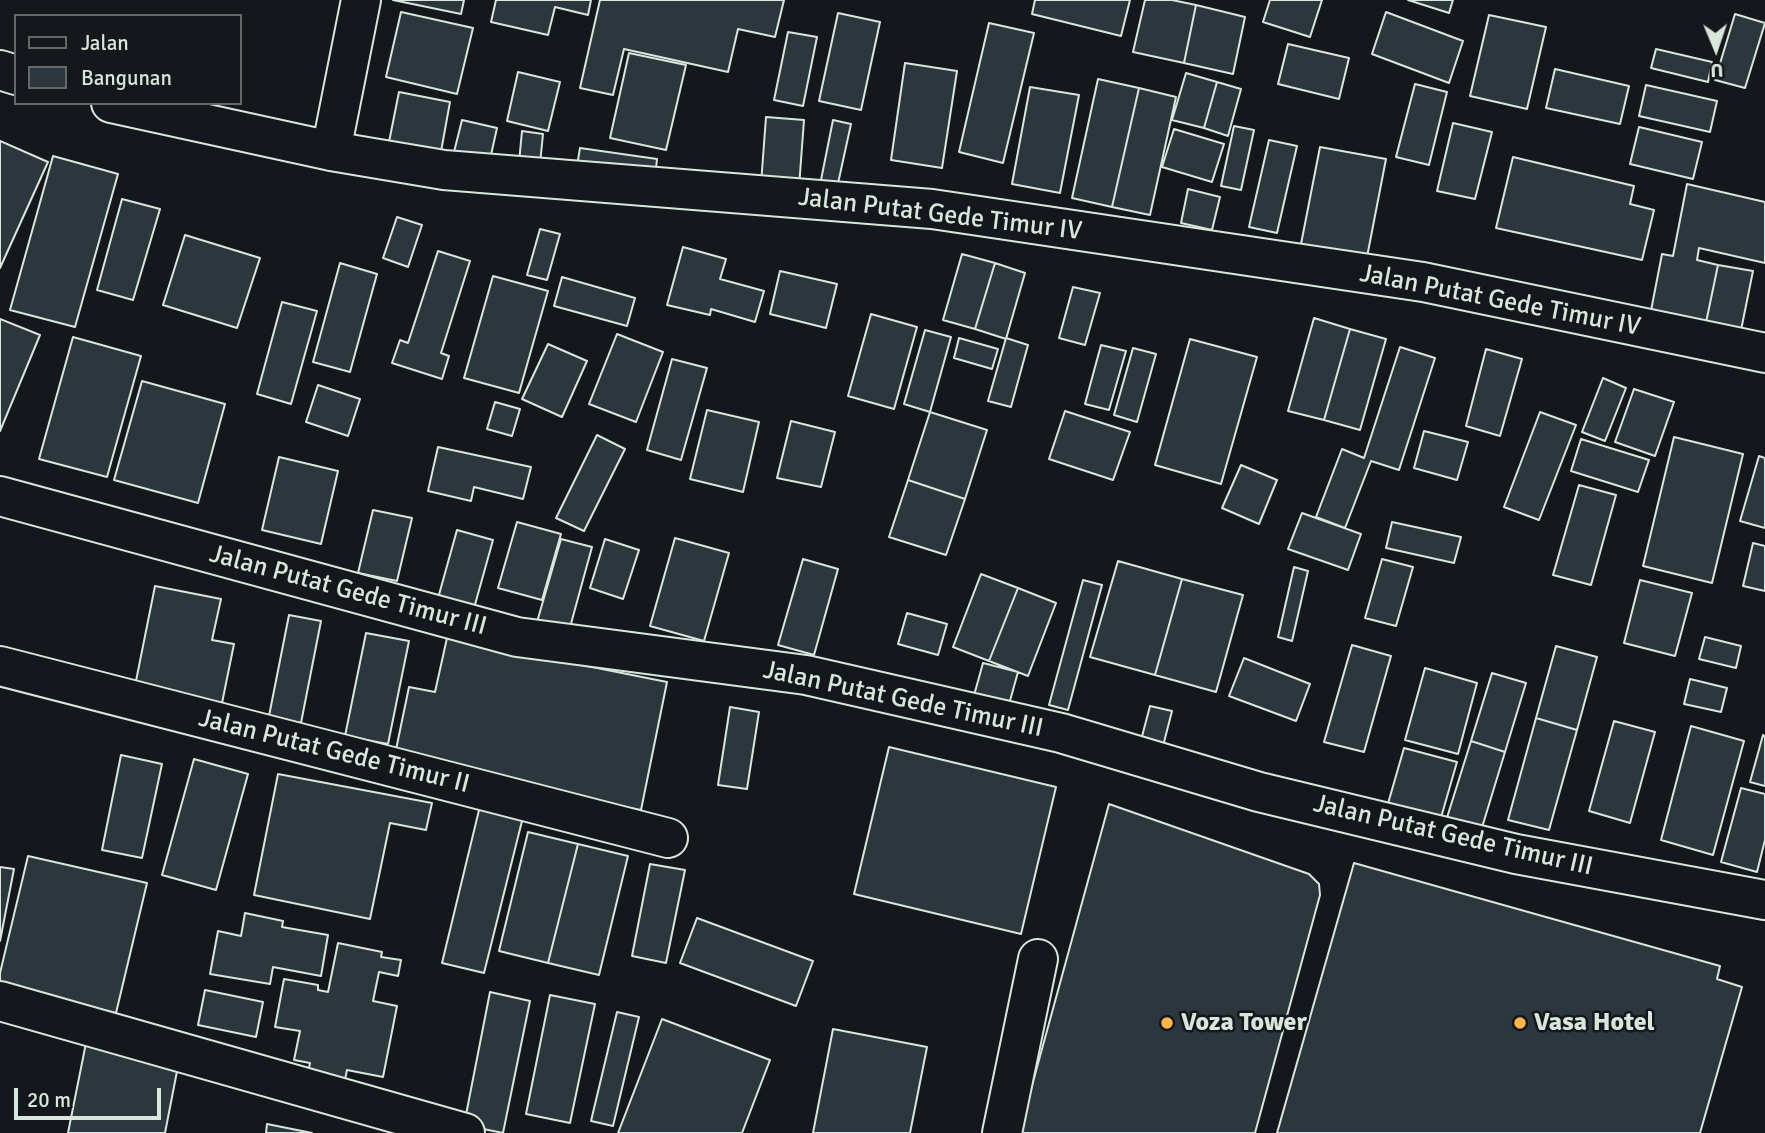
<!DOCTYPE html>
<html>
<head>
<meta charset="utf-8">
<style>
	body { margin:0 }
	#map { position:relative; width:1765px; height:1133px; overflow:hidden; background:#14181c; font-family:Signika,sans-serif }
	canvas { display:block }
	.legend { position:absolute; left:14px; top:14px; width:228px; height:91px; box-sizing:border-box; background:#14181c; border:2px solid #626a69; margin:0; padding:9px 12px; list-style:none; font-size:21px; color:#d8e6dc }
	.legend li { display:flex; align-items:center; gap:14px; height:35px }
	.legend b { width:35px; border:2px solid #626a69 }
	.north { position:absolute; left:1681px; top:14px; width:70px; height:70px; -webkit-text-stroke:5px #14181c; paint-order:stroke; rotate:178deg; font-size:19px; font-weight:700; line-height:28px; text-align:center; color:#d8e6dc }
	.north::after { content:''; display:block; margin:auto; width:24px; height:32px; background:#d8e6dc; clip-path:polygon(50% 0,100% 100%,50% 72%,0 100%) }
	.scale { position:absolute; left:14px; top:1088px; width:147px; height:32px; box-sizing:border-box; border:4px solid #d8e6dc; border-top:0; padding-left:9px; font-size:21px; line-height:24px; white-space:nowrap; color:#d8e6dc; -webkit-text-stroke:5px #14181c; paint-order:stroke }
</style>
</head>
<body>
<div id="map">
<canvas width="1765" height="1133"></canvas>
<ul class="legend">
<li><b style="height:9px;background:#14181c"></b>Jalan</li>
<li><b style="height:19px;background:#2c363c"></b>Bangunan</li>
</ul>
<div class="north">U</div>
<div class="scale">20 m</div>
</div>
<script>
const context = document.querySelector('canvas').getContext('2d');
context.lineJoin = 'round';
function paint(path, color) { context.fillStyle = color; context.fill(path, 'evenodd'); }
const poly = rows => new Path2D(rows.map(r => 'M' + r).join(''));
function stroke(path, color, width, dash) { context.strokeStyle = color; context.lineWidth = width; context.lineCap = dash ? 'butt' : 'round'; context.setLineDash(dash || []); context.stroke(path); }
function write(font, color, halo, rows, align = 'center') {
  context.font = font + ' Signika,sans-serif'; context.lineWidth = 5; context.setLineDash([]); context.textBaseline = 'middle'; context.strokeStyle = halo; context.fillStyle = color; for (const [text, x, y, turn = 0] of rows) {
    context.save(); context.translate(x, y); context.rotate((+turn || 0) * Math.PI / 180); context.textAlign = isNaN(turn) ? turn : align; if (halo) context.strokeText(text, 0, 0); context.fillText(text, 0, 0); context.restore();
  }
}
const building = poly([
	[393,0,464,0,461,14,393,0],
	[496,0,591,0,588,15,555,7,548,35,491,22,496,0],
	[600,0,784,0,775,37,738,29,728,72,624,49,613,95,580,88,600,0],
	[1035,0,1130,0,1121,36,1032,14,1035,0],
	[1145,0,1172,0,1196,5,1184,63,1133,52,1145,0],
	[1270,0,1322,0,1310,37,1263,22,1270,0],
	[1408,0,1453,0,1449,13,1408,0],
	[1196,5,1245,17,1233,74,1184,63,1196,5],
	[401,12,473,28,457,94,386,77,401,12],
	[1386,12,1463,41,1449,83,1372,54,1386,12],
	[838,13,880,22,861,110,819,101,838,13],
	[1735,14,1765,23,1745,88,1715,80,1735,14],
	[1489,15,1546,27,1527,109,1470,96,1489,15],
	[989,23,1034,33,1003,163,959,152,989,23],
	[788,32,817,37,803,106,774,100,788,32],
	[1288,44,1349,58,1339,99,1278,84,1288,44],
	[1656,49,1712,62,1708,82,1651,68,1656,49],
	[629,53,686,65,666,150,610,138,629,53],
	[905,63,957,71,942,168,891,160,905,63],
	[1555,69,1629,86,1620,124,1546,108,1555,69],
	[518,72,560,82,548,131,507,121,518,72],
	[1186,73,1217,82,1204,128,1172,120,1186,73],
	[1098,79,1139,88,1112,207,1072,198,1098,79],
	[1217,82,1241,89,1228,136,1204,128,1217,82],
	[1415,84,1447,92,1429,165,1396,157,1415,84],
	[1646,85,1717,101,1710,132,1639,116,1646,85],
	[1030,87,1079,95,1060,193,1012,184,1030,87],
	[1139,88,1176,97,1150,215,1112,207,1139,88],
	[399,92,450,102,440,157,388,147,399,92],
	[766,117,804,120,799,187,761,184,766,117],
	[462,120,497,128,489,164,453,156,462,120],
	[833,120,851,124,837,188,820,185,833,120],
	[1453,123,1492,132,1475,199,1437,191,1453,123],
	[1234,126,1254,130,1241,190,1221,186,1234,126],
	[1639,127,1702,142,1693,179,1630,164,1639,127],
	[1174,129,1224,144,1212,182,1162,167,1174,129],
	[522,131,543,134,539,174,518,173,522,131],
	[1269,140,1297,146,1277,233,1249,227,1269,140],
	[0,141,48,162,0,268,0,141],
	[1320,147,1386,159,1367,257,1301,244,1320,147],
	[580,148,657,159,655,178,577,166,580,148],
	[53,156,118,174,75,327,10,310,53,156],
	[1513,157,1634,186,1630,204,1654,210,1642,260,1496,228,1513,157],
	[1687,184,1765,202,1765,263,1699,248,1697,260,1718,265,1703,337,1648,326,1662,254,1673,256,1687,184],
	[1188,189,1220,197,1212,230,1181,223,1188,189],
	[122,199,160,209,133,300,97,290,122,199],
	[397,217,422,225,408,267,383,258,397,217],
	[540,229,560,234,547,280,527,275,540,229],
	[185,235,260,258,237,328,163,305,185,235],
	[683,247,726,259,720,279,764,291,755,322,711,309,710,315,667,305,683,247],
	[438,251,470,261,441,353,449,356,442,379,392,363,400,340,408,343,438,251],
	[962,254,995,263,975,329,943,320,962,254],
	[340,263,377,274,350,372,313,362,340,263],
	[995,263,1025,273,1006,339,975,329,995,263],
	[1718,265,1753,271,1738,345,1703,337,1718,265],
	[780,271,837,284,826,328,770,314,780,271],
	[493,276,548,291,519,393,464,378,493,276],
	[562,277,635,298,627,326,554,306,562,277],
	[1073,287,1100,293,1085,345,1059,338,1073,287],
	[282,302,317,311,291,404,257,394,282,302],
	[871,314,917,327,894,409,848,396,871,314],
	[1314,318,1350,329,1324,420,1288,411,1314,318],
	[0,319,40,335,0,431,0,319],
	[1350,329,1386,339,1360,430,1324,420,1350,329],
	[925,330,951,337,930,412,904,404,925,330],
	[617,334,663,352,636,422,589,404,617,334],
	[73,337,141,356,107,477,39,459,73,337],
	[959,338,998,349,992,369,954,358,959,338],
	[1006,338,1028,345,1011,407,988,401,1006,338],
	[1190,339,1257,357,1221,484,1155,465,1190,339],
	[548,344,587,361,562,417,522,399,548,344],
	[1101,345,1126,351,1109,410,1085,404,1101,345],
	[1400,347,1435,358,1399,470,1371,461,1345,528,1316,517,1342,449,1364,458,1400,347],
	[1133,348,1156,354,1137,422,1114,415,1133,348],
	[1486,349,1522,359,1500,436,1466,426,1486,349],
	[672,359,707,368,681,460,647,450,672,359],
	[1603,378,1626,388,1605,441,1582,432,1603,378],
	[142,381,225,404,198,503,114,480,142,381],
	[318,385,360,399,348,436,306,422,318,385],
	[1634,389,1674,402,1655,456,1615,442,1634,389],
	[495,402,520,409,512,436,487,429,495,402],
	[707,410,759,422,743,492,690,479,707,410],
	[1065,411,1130,432,1113,480,1049,459,1065,411],
	[930,412,987,430,965,499,908,480,930,412],
	[1540,412,1576,425,1539,520,1504,507,1540,412],
	[791,421,835,432,821,487,777,478,791,421],
	[1424,431,1468,442,1457,480,1414,468,1424,431],
	[597,435,625,449,584,531,556,518,597,435],
	[1674,437,1743,454,1712,583,1643,566,1674,437],
	[1581,439,1649,460,1638,492,1571,471,1581,439],
	[438,447,531,467,523,499,474,487,471,501,428,491,438,447],
	[1759,456,1765,458,1765,528,1740,521,1759,456],
	[279,457,338,471,321,544,262,530,279,457],
	[1241,465,1277,480,1259,524,1222,508,1241,465],
	[908,480,965,499,946,555,889,537,908,480],
	[1579,485,1616,495,1591,585,1553,575,1579,485],
	[373,510,412,518,397,581,358,573,373,510],
	[1302,513,1361,534,1348,570,1288,549,1302,513],
	[517,522,561,534,542,600,498,588,517,522],
	[1392,522,1461,537,1454,563,1386,548,1392,522],
	[457,530,493,540,471,619,435,609,457,530],
	[675,538,729,553,704,641,650,626,675,538],
	[561,539,592,547,569,631,537,622,561,539],
	[605,539,639,550,623,599,590,588,605,539],
	[1753,543,1765,546,1765,591,1743,586,1753,543],
	[803,559,838,569,814,655,778,645,803,559],
	[1382,559,1413,567,1396,626,1365,618,1382,559],
	[1118,561,1182,579,1155,675,1090,657,1118,561],
	[1294,567,1308,571,1292,641,1278,637,1294,567],
	[981,574,1018,588,989,661,953,647,981,574],
	[1182,579,1243,595,1216,692,1155,675,1182,579],
	[1083,580,1102,585,1068,710,1049,705,1083,580],
	[1640,580,1692,593,1675,656,1624,643,1640,580],
	[155,586,221,599,212,640,234,644,222,703,201,698,133,696,155,586],
	[1018,588,1056,603,1028,676,989,661,1018,588],
	[907,613,947,624,938,655,898,644,907,613],
	[289,615,321,621,301,723,269,716,289,615],
	[366,633,409,641,388,744,345,736,366,633],
	[1705,637,1741,646,1736,668,1699,659,1705,637],
	[447,638,667,682,641,810,393,764,409,687,435,692,447,638],
	[1352,645,1391,656,1364,752,1324,742,1352,645],
	[1556,646,1597,657,1577,730,1536,718,1556,646],
	[1244,658,1310,684,1296,721,1229,696,1244,658],
	[983,663,1018,672,1008,708,973,699,983,663],
	[1425,668,1477,683,1458,754,1405,740,1425,668],
	[1492,673,1526,683,1505,752,1471,741,1492,673],
	[1690,679,1727,688,1721,712,1684,704,1690,679],
	[1150,706,1172,711,1162,750,1140,744,1150,706],
	[730,707,759,712,747,789,718,785,730,707],
	[1536,718,1577,730,1549,830,1508,820,1536,718],
	[1614,721,1655,732,1630,823,1589,811,1614,721],
	[1691,726,1744,741,1713,855,1661,840,1691,726],
	[1763,735,1765,736,1765,786,1750,782,1763,735],
	[1471,741,1505,752,1480,834,1445,824,1471,741],
	[889,747,1056,787,1021,934,854,894,889,747],
	[1404,748,1457,762,1440,821,1387,807,1404,748],
	[121,755,162,764,142,858,102,850,121,755],
	[194,759,248,774,216,890,162,875,194,759],
	[278,774,432,803,426,830,390,823,370,919,254,895,278,774],
	[1741,788,1765,794,1765,840,1757,872,1721,862,1741,788],
	[1109,804,1309,874,1319,884,1320,895,1255,1133,1019,1133,1109,804],
	[480,806,523,817,484,973,442,963,480,806],
	[528,832,578,844,548,963,499,951,528,832],
	[578,844,628,856,599,975,548,963,578,844],
	[28,856,147,883,116,1013,0,987,0,973,28,856],
	[1354,863,1720,966,1717,979,1742,987,1700,1133,1277,1133,1354,863],
	[650,864,685,870,666,963,632,956,650,864],
	[0,867,14,869,0,941,0,867],
	[245,913,283,921,282,927,328,935,321,976,273,967,270,984,210,974,218,931,241,936,245,913],
	[697,918,813,961,796,1006,680,963,697,918],
	[338,943,382,952,381,957,401,960,398,976,379,972,373,1001,397,1006,383,1077,347,1070,343,1089,306,1081,310,1063,294,1060,300,1031,275,1027,284,979,318,985,318,990,328,992,338,943],
	[205,990,263,1002,256,1037,198,1025,205,990],
	[490,992,530,1001,503,1133,464,1125,490,992],
	[550,995,595,1004,570,1123,526,1114,550,995],
	[617,1012,639,1017,613,1126,591,1121,617,1012],
	[662,1019,770,1060,742,1133,618,1133,662,1019],
	[833,1029,927,1047,910,1133,813,1133,833,1029],
	[86,1043,179,1061,165,1133,68,1133,86,1043],
	[267,1124,312,1133,266,1133,267,1124]
]);
paint(building, '#2c363c');
stroke(building, '#d8e6dc', 2);
const minor = poly([
	[0,70,16,75],
	[111,103,331,151,444,170,932,209,1423,282,1765,353],
	[331,151,361,0],
	[0,496,517,637,806,675,1061,733,1259,792,1516,854,1765,900],
	[0,666,668,838],
	[0,1001,465,1133],
	[1002,1133,1038,959]
]);
stroke(minor, '#d8e6dc', 42);
stroke(minor, '#14181c', 38);
for (const [x, y, r, color] of [
	[1167,1023,7,"#ffb74d"],
	[1520,1023,7,"#ffb74d"]
]) { const dot = new Path2D(); dot.arc(x, y, r, 0, 2 * Math.PI); context.fillStyle = color; context.fill(dot); stroke(dot, '#14181c', 2.5); }
write('26px', '#d8e6dc', '#14181c', [
	["Jalan Putat Gede Timur IV",940,215,7],
	["Jalan Putat Gede Timur IV",1500,301,11],
	["Jalan Putat Gede Timur III",348,591,15],
	["Jalan Putat Gede Timur III",903,700,12],
	["Jalan Putat Gede Timur II",334,752,14],
	["Jalan Putat Gede Timur III",1453,836,13]
]);
write('bold 26px', '#d8e6dc', '#14181c', [
	["Voza Tower",1181,1023],
	["Vasa Hotel",1534,1023]
], 'left');
</script>
</body>
</html>
